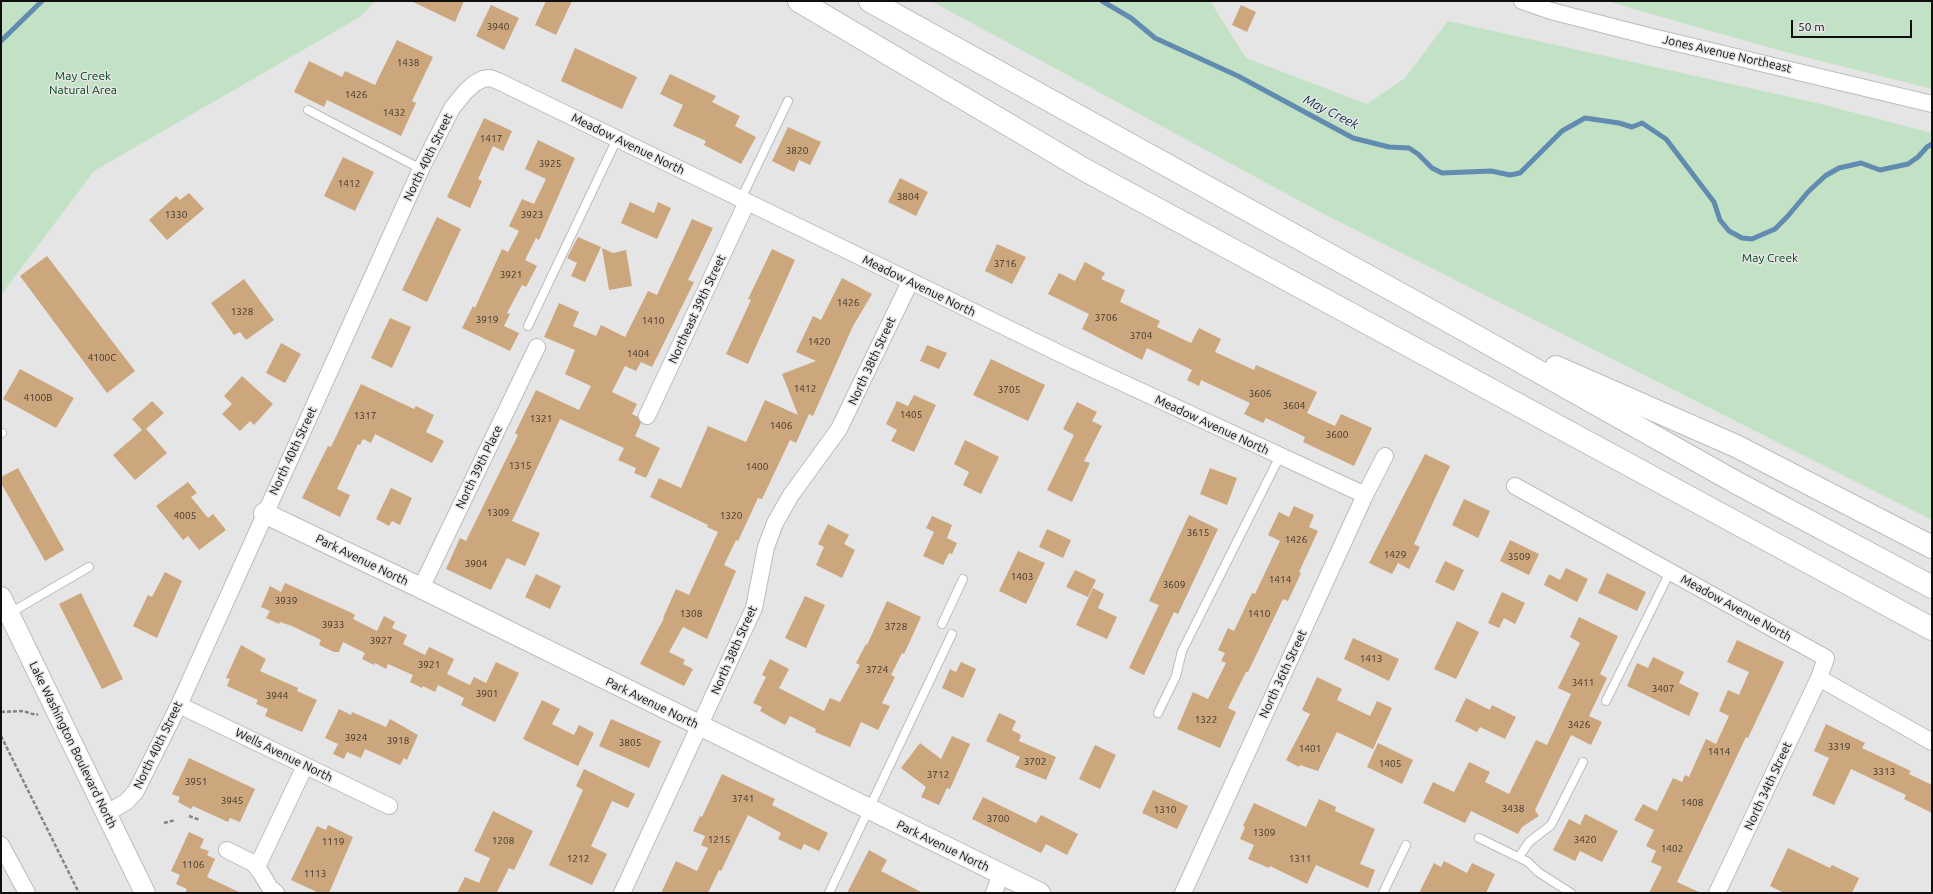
<!DOCTYPE html>
<html>
<head>
<meta charset="utf-8">
<style>
	body { margin:0 }
	#map { position:relative; width:1933px; height:894px; overflow:hidden; background:#e5e5e6; font-family:Ubuntu,sans-serif }
	canvas { display:block }
	.frame { position:absolute; inset:0; border:2px solid #0f0f10; pointer-events:none }
	.scale { position:absolute; left:1791px; top:20px; width:121px; height:18px; box-sizing:border-box; border:2px solid #0f0f10; border-top:0; padding-left:5px; font-size:12px; line-height:14px; white-space:nowrap; color:#0f0f10; -webkit-text-stroke:3px #e5e5e6; paint-order:stroke }
</style>
</head>
<body>
<div id="map">
<canvas width="1933" height="894"></canvas>
<div class="frame"></div>
<div class="scale">50 m</div>
</div>
<script>
const context = document.querySelector('canvas').getContext('2d');
context.lineJoin = 'round';
function paint(path, color) { context.fillStyle = color; context.fill(path, 'evenodd'); }
const poly = rows => new Path2D(rows.map(r => 'M' + r).join(''));
function stroke(path, color, width, dash) { context.strokeStyle = color; context.lineWidth = width; context.lineCap = dash ? 'butt' : 'round'; context.setLineDash(dash || []); context.stroke(path); }
function write(font, color, halo, rows, align = 'center') {
  context.font = font + ' Ubuntu,sans-serif'; context.lineWidth = 3; context.setLineDash([]); context.textBaseline = 'middle'; context.strokeStyle = halo; context.fillStyle = color; for (const [text, x, y, turn = 0] of rows) {
    context.save(); context.translate(x, y); context.rotate((+turn || 0) * Math.PI / 180); context.textAlign = isNaN(turn) ? turn : align; if (halo) context.strokeText(text, 0, 0); context.fillText(text, 0, 0); context.restore();
  }
}
paint(poly([
	[1,1,375,1,360,17,94,171,1,295],
	[931,1,1210,1,1246,58,1367,104,1405,78,1448,21,1817,103,1932,133,1932,520,1320,212],
	[1606,1,1932,1,1932,89,1785,52]
]), '#c3e2c5');
stroke(poly([
	[1102,1,1131,18,1155,38,1238,76,1353,138,1389,147,1409,148,1418,154,1432,168,1442,173,1491,171,1510,175,1520,173,1562,131,1585,118,1619,123,1632,127,1642,123,1666,139,1714,202,1720,220,1729,231,1742,238,1752,239,1775,229,1787,217,1808,192,1825,176,1839,168,1861,163,1880,170,1908,164,1918,157,1927,147,1932,144],
	[1,41,42,1]
]), '#618cb0', 5);
paint(poly([
	[411,1,464,1,455,22],
	[546,1,572,1,556,35,535,25],
	[491,5,519,18,504,50,476,36],
	[1241,5,1256,12,1247,32,1232,25],
	[397,40,433,57,412,101,416,103,401,136,327,100,324,107,294,92,309,61,342,77,345,71,375,85],
	[575,48,637,77,622,109,561,81],
	[670,74,716,96,712,102,740,116,735,126,756,137,741,164,704,145,706,141,673,126,683,105,660,94],
	[484,118,512,131,503,151,493,146,478,179,482,181,470,208,447,197],
	[788,127,821,142,810,165,799,160,794,172,772,161],
	[538,140,575,158,539,240,536,238,525,260,537,266,526,287,522,285,507,313,510,314,504,326,519,333,510,351,462,328,473,306,475,308,502,249,508,252,519,231,509,226,522,199,534,204,546,179,525,169],
	[343,157,374,172,355,211,324,196],
	[900,178,928,192,916,216,888,202],
	[189,193,204,209,167,240,149,220,176,196,180,200],
	[630,202,654,213,658,202,671,208,657,239,621,223],
	[437,217,461,229,427,302,402,290],
	[692,219,713,228,688,280,694,282,652,367,641,362,636,371,625,366,612,392,637,404,632,414,638,417,641,423,635,436,660,448,646,478,634,473,636,468,618,460,624,448,560,419,512,521,540,533,525,566,507,558,491,590,446,569,460,538,466,541,518,435,515,433,536,390,579,410,591,386,565,374,575,350,544,337,559,303,579,312,573,326,596,336,601,325,625,337,648,291,657,295],
	[578,237,601,247,585,282,571,276,577,263,567,258],
	[997,244,1026,257,1012,284,985,271],
	[602,248,613,253,626,250,632,286,609,290],
	[772,249,795,260,748,364,726,354,751,300,748,299],
	[47,256,135,371,107,393,20,276],
	[1085,262,1105,273,1101,279,1125,290,1120,302,1160,321,1157,327,1191,343,1199,328,1221,339,1215,352,1254,370,1256,365,1317,392,1307,413,1335,426,1341,414,1372,428,1354,466,1303,442,1305,437,1266,418,1263,423,1244,414,1250,403,1201,380,1199,386,1187,380,1192,370,1147,348,1142,360,1082,329,1089,314,1048,294,1059,273,1075,281],
	[842,278,872,294,853,326,813,416,809,414,796,443,790,440,762,499,758,498,738,541,736,540,724,565,736,571,707,639,683,627,669,652,685,660,683,664,693,669,684,686,640,664,664,618,663,618,676,589,689,595,718,532,707,527,708,525,650,497,659,478,681,488,708,426,746,442,765,400,798,415,782,374,816,361,796,352,813,316,821,320],
	[244,279,274,320,246,340,240,332,234,335,211,303],
	[390,318,411,327,392,368,371,358],
	[281,343,301,354,285,383,266,373],
	[927,345,947,353,939,369,920,361],
	[991,359,1045,385,1028,421,973,395],
	[20,369,74,398,56,428,3,399],
	[242,376,273,404,254,425,250,421,240,431,222,414,232,404,224,396],
	[361,384,414,409,416,406,434,415,426,432,444,441,432,463,375,434,371,443,363,439,360,445,358,444,337,489,350,495,340,517,302,498,328,446,331,447],
	[914,395,936,405,914,452,891,441,897,430,886,424,897,401,908,406],
	[152,401,164,413,146,429,167,453,135,480,113,455,142,430,132,419],
	[1077,402,1097,412,1092,421,1102,426,1084,461,1090,463,1072,502,1047,490,1074,435,1063,429],
	[965,440,999,457,981,494,963,485,969,472,954,464],
	[1425,454,1450,466,1414,544,1420,547,1409,569,1398,563,1392,574,1369,563],
	[18,468,64,550,45,561,1,483,1,477],
	[1210,468,1237,478,1227,505,1200,494],
	[188,482,197,493,191,497,208,518,213,514,226,530,199,550,188,536,183,540,156,506],
	[391,488,412,498,400,525,392,521,389,526,376,519],
	[1464,499,1490,511,1478,538,1452,525],
	[1294,506,1314,515,1309,527,1318,531,1299,572,1301,573,1288,601,1283,599,1248,672,1246,672,1228,708,1236,712,1220,748,1177,729,1193,692,1208,699,1226,663,1221,661,1225,653,1218,650,1228,628,1234,631,1252,593,1255,594,1280,541,1268,535,1279,512,1289,517],
	[1189,515,1218,529,1178,614,1174,612,1144,675,1129,668,1159,605,1149,601],
	[932,516,952,525,947,538,957,543,952,554,949,553,943,565,923,556,934,532,926,528],
	[828,524,849,535,844,544,855,550,842,578,816,565,824,547,818,544],
	[1047,529,1071,540,1063,558,1039,547],
	[1510,540,1539,554,1529,575,1500,561],
	[1018,551,1045,563,1026,604,999,591],
	[1445,561,1464,570,1454,591,1435,582],
	[1566,568,1588,579,1577,602,1544,585,1549,574,1560,580],
	[1075,570,1096,580,1088,597,1066,587],
	[165,572,182,581,157,638,133,626,148,595,152,597],
	[1607,573,1646,592,1637,611,1598,593],
	[536,574,561,586,550,609,525,597],
	[285,583,352,613,355,615,353,619,377,631,384,616,395,622,392,628,407,635,403,644,425,655,429,647,454,659,447,674,470,685,474,677,486,683,496,662,519,673,495,722,461,705,464,698,438,685,435,692,423,686,422,688,410,682,413,675,388,664,386,669,375,663,374,665,362,659,365,653,343,642,339,652,334,652,319,645,321,640,292,626,280,622,279,624,266,618,270,611,261,607,270,586,281,592],
	[1093,588,1104,594,1098,608,1117,617,1107,639,1076,625],
	[1502,592,1525,603,1515,624,1504,618,1499,628,1488,623],
	[81,593,123,679,102,689,59,604],
	[805,596,825,605,806,648,785,638],
	[887,601,921,617,904,654,902,653,891,675,895,677,882,703,890,706,878,730,861,722,850,747,815,732,816,729,790,716,785,725,760,711,762,707,753,703,766,677,762,675,770,659,789,669,779,688,824,711,830,698,840,702,860,665,856,663,866,644,867,645],
	[1579,617,1618,636,1600,674,1607,678,1589,716,1602,722,1591,745,1571,735,1535,810,1539,816,1522,827,1518,834,1471,811,1465,823,1423,803,1433,782,1454,792,1469,762,1490,772,1485,782,1509,794,1536,740,1547,745,1571,694,1558,688,1580,643,1570,637],
	[1457,621,1479,632,1456,679,1434,669],
	[1353,638,1399,659,1389,681,1344,659],
	[1737,640,1784,662,1748,738,1746,737,1677,882,1701,893,1649,893,1662,867,1651,862,1656,851,1646,846,1654,830,1634,820,1643,804,1657,811,1673,778,1682,782,1685,775,1689,777,1706,739,1716,744,1729,716,1719,711,1728,690,1739,695,1749,672,1727,662],
	[241,645,266,659,260,671,298,688,297,691,317,700,302,732,265,716,268,709,256,704,258,700,227,686,230,679,226,678],
	[1653,657,1684,672,1679,683,1699,693,1689,716,1627,686,1637,663,1648,668],
	[961,662,976,669,963,698,942,688,950,669,956,672],
	[1317,677,1342,689,1337,700,1370,716,1377,701,1392,708,1373,749,1337,732,1318,771,1300,765,1299,767,1286,760,1310,714,1302,710],
	[1466,698,1490,710,1492,705,1516,717,1505,739,1480,727,1477,732,1455,721],
	[542,700,560,709,552,724,574,735,579,725,594,733,578,766,523,739],
	[339,709,351,715,352,712,386,727,390,719,418,735,407,760,404,758,400,765,365,749,361,758,347,752,344,759,333,754,338,744,325,738],
	[999,713,1016,721,1012,730,1021,735,1019,741,1056,757,1046,780,1015,767,1020,757,986,741],
	[611,719,661,741,649,768,599,746],
	[1826,724,1865,743,1862,748,1911,771,1909,774,1932,785,1932,813,1904,799,1906,795,1851,769,1834,805,1812,795,1829,758,1814,751],
	[952,736,970,744,950,789,947,788,939,805,921,797,926,787,901,768,920,743,941,759],
	[1378,743,1413,760,1402,784,1367,767],
	[1095,745,1116,755,1100,789,1079,779],
	[189,758,255,789,240,822,230,818,228,822,193,806,191,809,178,802,180,797,172,794],
	[584,769,635,794,628,808,612,801,591,846,607,854,592,885,549,865,583,790,576,786],
	[722,774,775,799,772,805,828,833,819,851,804,844,801,850,778,839,781,833,748,815,721,871,719,870,708,893,661,893,676,861,697,871,708,848,701,845,705,836,693,831,700,816,702,817],
	[1153,790,1188,806,1177,829,1142,813],
	[983,797,1036,823,1041,815,1078,834,1067,855,1046,844,1041,853,972,819],
	[1319,799,1336,807,1335,811,1375,829,1360,864,1375,870,1368,888,1316,865,1307,884,1270,866,1269,868,1248,859,1254,845,1240,839,1245,827,1243,826,1254,803,1306,827],
	[493,811,533,831,514,870,509,868,497,892,499,893,457,893,465,877,479,883,490,858,474,851],
	[1585,814,1618,831,1602,862,1580,851,1575,861,1553,850,1569,819,1580,825],
	[328,825,353,837,329,893,319,893,291,880,317,826,326,830],
	[189,832,204,839,200,848,209,851,207,855,215,859,207,877,241,893,185,893,187,889,176,884,180,875,171,871],
	[1788,848,1830,868,1832,865,1859,878,1852,893,1784,893,1770,886],
	[869,850,887,860,881,871,923,893,847,893],
	[1444,861,1467,873,1472,863,1495,874,1486,893,1419,893,1434,863,1441,867]
]), '#cca67c');
const service = poly([
	[308,110,421,169],
	[741,199,788,101],
	[528,326,617,139],
	[1,433,2,433],
	[10,613,89,567],
	[942,624,963,579],
	[1606,701,1670,572],
	[1158,713,1176,676,1182,651,1280,456],
	[1479,838,1528,862,1538,872,1571,893],
	[1519,857,1529,842,1551,825,1583,762],
	[829,893,952,634],
	[1383,893,1406,845]
]);
const minor = poly([
	[1522,1,1551,11,1648,36,1932,104],
	[647,416,747,202],
	[1515,486,1826,658,1819,678,1932,742],
	[421,588,537,347],
	[179,705,389,806],
	[107,813,126,802,136,791,179,705,421,169,452,108,466,91,475,83,483,79,490,78,498,81,1069,358,1365,495],
	[1,845,27,893],
	[227,850,253,863,261,873,270,888,276,893],
	[257,867,305,766],
	[622,893,754,608,766,547,775,523,791,495,839,429,910,282],
	[994,893,1001,874],
	[1183,893,1365,495,1385,456],
	[1717,893,1819,678]
]);
const tertiary = poly([
	[264,513,421,588,1040,893],
	[1,597,145,893]
]);
const motorway = poly([
	[799,1,1085,170,1932,629],
	[870,1,1438,315,1737,483,1932,587],
	[1556,367,1736,446,1932,547]
]);
stroke(service, '#bbbcbd', 10);
stroke(minor, '#bbbcbd', 18);
stroke(tertiary, '#bbbcbd', 22);
stroke(motorway, '#bbbcbd', 24);
stroke(poly([
	[1,712,23,711,36,715,38,714],
	[1,736,79,893],
	[189,816,200,820],
	[164,823,175,820]
]), '#848485', 2.5, [4, 2]);
stroke(service, '#fff', 8);
stroke(minor, '#fff', 16);
stroke(tertiary, '#fff', 20);
stroke(motorway, '#fff', 22);
write('10px', '#3e352b', null, [
	["3940",498,27],
	["1438",408,63],
	["1426",356,95],
	["1432",394,113],
	["1417",491,139],
	["3820",797,151],
	["3925",550,164],
	["1412",349,184],
	["3804",908,197],
	["1330",176,215],
	["3923",532,215],
	["3716",1005,264],
	["3921",511,275],
	["1426",848,303],
	["1328",242,312],
	["3706",1106,318],
	["3919",487,320],
	["1410",653,321],
	["3704",1141,336],
	["1420",819,342],
	["1404",638,354],
	["4100C",102,358],
	["1412",805,389],
	["3705",1009,390],
	["3606",1260,394],
	["4100B",38,398],
	["3604",1294,406],
	["1405",911,415],
	["1317",365,416],
	["1321",541,419],
	["1406",781,426],
	["3600",1337,435],
	["1315",520,466],
	["1400",757,467],
	["1309",498,513],
	["4005",185,516],
	["1320",731,516],
	["3615",1198,533],
	["1426",1296,540],
	["1429",1395,555],
	["3509",1519,557],
	["3904",476,564],
	["1403",1022,577],
	["1414",1280,580],
	["3609",1174,585],
	["3939",286,601],
	["1308",691,614],
	["1410",1259,614],
	["3933",333,625],
	["3728",896,627],
	["3927",381,641],
	["1413",1371,659],
	["3921",429,665],
	["3724",877,670],
	["3411",1583,683],
	["3407",1663,689],
	["3901",487,694],
	["3944",277,696],
	["1322",1206,720],
	["3426",1579,725],
	["3924",356,738],
	["3918",398,741],
	["3805",630,743],
	["3319",1839,747],
	["1401",1310,749],
	["1414",1719,752],
	["3702",1035,762],
	["1405",1390,764],
	["3313",1884,772],
	["3712",938,775],
	["3951",196,782],
	["3741",743,799],
	["3945",232,801],
	["1408",1692,803],
	["3438",1513,809],
	["1310",1165,810],
	["3700",998,819],
	["1309",1264,833],
	["1215",719,840],
	["3420",1585,840],
	["1208",503,841],
	["1119",333,842],
	["1402",1672,849],
	["1212",578,859],
	["1311",1300,859],
	["1106",193,865],
	["1113",315,874]
]);
write('12px', '#0f0f10', '#e5e5e6', [
	["Jones Avenue Northeast",1727,54,13],
	["Meadow Avenue North",628,144,26],
	["North 40th Street",428,157,-64],
	["Meadow Avenue North",919,286,26],
	["Northeast 39th Street",697,309,-65],
	["North 38th Street",872,361,-65],
	["Meadow Avenue North",1212,425,25],
	["North 40th Street",293,451,-65],
	["North 39th Place",479,467,-64],
	["Park Avenue North",362,560,26],
	["Meadow Avenue North",1736,608,29],
	["North 38th Street",734,650,-66],
	["North 36th Street",1283,674,-65],
	["Park Avenue North",652,703,26],
	["Lake Washington Boulevard North",73,745,64],
	["North 40th Street",158,745,-64],
	["Wells Avenue North",284,755,26],
	["North 34th Street",1768,786,-65],
	["Park Avenue North",943,846,26]
]);
write('12px', '#044714', '#e5e5e6', [
	["May Creek",83,76],
	["Natural Area",83,90],
	["May Creek",1770,258]
]);
write('italic 13px', '#10324d', '#e5e5e6', [
	["May Creek",1331,112,27]
]);
</script>
</body>
</html>
